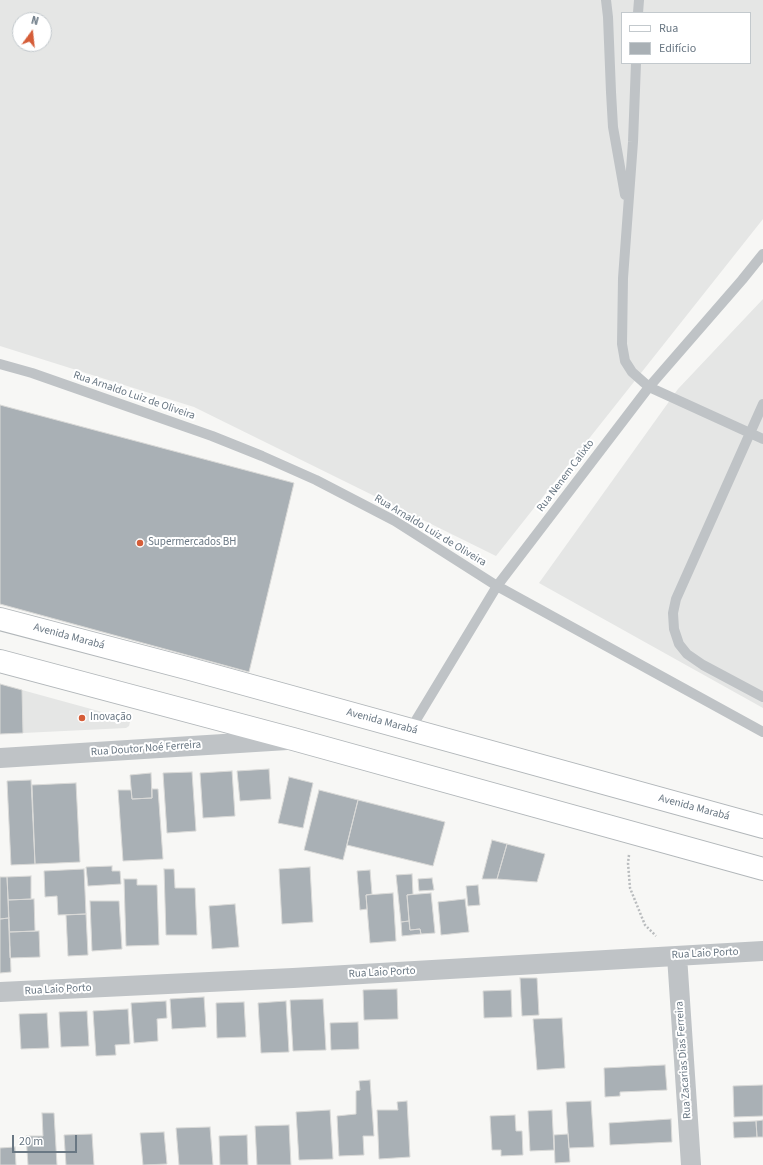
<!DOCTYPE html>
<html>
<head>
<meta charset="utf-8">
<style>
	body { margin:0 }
	#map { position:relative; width:763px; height:1165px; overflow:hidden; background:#f7f7f5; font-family:"Source Sans 3",sans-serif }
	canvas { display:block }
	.legend { position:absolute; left:621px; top:12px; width:130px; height:52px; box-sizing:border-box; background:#fff; border:1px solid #c3c9cd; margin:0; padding:5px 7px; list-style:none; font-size:12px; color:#697783 }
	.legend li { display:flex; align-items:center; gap:8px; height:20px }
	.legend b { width:20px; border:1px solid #c3c9cd }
	.north { position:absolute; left:12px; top:12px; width:40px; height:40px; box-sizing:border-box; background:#fff; border:1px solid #c3c9cd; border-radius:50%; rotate:15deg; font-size:11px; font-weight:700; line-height:16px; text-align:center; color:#697783 }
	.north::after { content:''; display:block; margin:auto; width:14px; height:18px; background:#d55d38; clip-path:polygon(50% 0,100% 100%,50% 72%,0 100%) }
	.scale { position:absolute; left:12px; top:1135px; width:65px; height:18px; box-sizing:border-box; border:2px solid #697783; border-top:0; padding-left:5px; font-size:12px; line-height:14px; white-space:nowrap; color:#697783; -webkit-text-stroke:3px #fff; paint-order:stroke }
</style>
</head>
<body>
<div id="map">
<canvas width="763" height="1165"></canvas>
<ul class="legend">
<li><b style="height:5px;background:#fff"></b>Rua</li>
<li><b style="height:11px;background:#a9b0b5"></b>Edifício</li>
</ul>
<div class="north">N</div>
<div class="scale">20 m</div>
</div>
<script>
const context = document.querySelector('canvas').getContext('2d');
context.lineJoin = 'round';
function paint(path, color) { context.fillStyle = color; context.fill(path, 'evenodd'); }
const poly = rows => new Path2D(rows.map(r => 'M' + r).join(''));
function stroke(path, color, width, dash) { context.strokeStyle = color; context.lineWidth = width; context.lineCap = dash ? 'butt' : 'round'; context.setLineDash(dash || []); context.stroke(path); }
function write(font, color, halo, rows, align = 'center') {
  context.font = font + ' "Source Sans 3",sans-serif'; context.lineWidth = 4; context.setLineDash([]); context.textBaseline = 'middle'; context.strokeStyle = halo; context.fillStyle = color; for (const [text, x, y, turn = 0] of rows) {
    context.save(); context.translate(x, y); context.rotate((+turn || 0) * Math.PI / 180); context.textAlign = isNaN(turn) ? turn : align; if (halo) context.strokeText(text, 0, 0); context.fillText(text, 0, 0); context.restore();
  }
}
paint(poly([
	[0,0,763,0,763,219,496,556,194,407,0,346],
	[622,13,750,13,750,63,622,63],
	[20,20,44,20,44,44,20,44],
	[763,299,763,708,539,583,678,389],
	[22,690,124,718,130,722,129,726,126,728,23,733]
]), '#e5e6e5');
const building = poly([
	[0,405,294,483,249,672,0,604,0,405],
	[0,684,22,690,23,733,0,734,0,684],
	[269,769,271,799,240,801,237,771,269,769],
	[232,771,235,816,203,818,200,773,232,771],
	[192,772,196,831,167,833,163,773,192,772],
	[151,773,152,798,132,799,130,775,151,773],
	[289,777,313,783,303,828,278,823,289,777],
	[31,780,35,864,11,865,7,781,31,780],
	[76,783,80,862,35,864,32,785,76,783],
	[152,789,158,789,163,859,123,861,118,790,131,790,132,799,152,798,152,789],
	[319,790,358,800,343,860,304,850,319,790],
	[358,800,445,822,433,866,347,845,358,800],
	[492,840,507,844,497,879,482,879,492,840],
	[507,844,545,854,537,882,497,879,507,844],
	[112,866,112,871,120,871,121,884,88,886,86,867,112,866],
	[310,867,313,922,282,924,279,869,310,867],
	[84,869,86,914,58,915,57,896,45,897,44,871,84,869],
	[164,869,174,869,175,888,195,888,197,935,166,935,164,869],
	[370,870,372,894,366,895,367,909,360,910,357,871,370,870],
	[412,874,413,894,407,895,409,921,401,922,396,875,412,874],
	[31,876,31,899,8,900,7,877,31,876],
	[0,877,7,877,9,918,0,919,0,877],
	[432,878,434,890,419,891,418,879,432,878],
	[124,879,137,879,137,885,157,885,159,945,126,946,124,879],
	[478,885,480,905,468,906,466,886,478,885],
	[393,893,396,941,370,943,366,895,393,893],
	[431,893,435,933,421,934,420,929,410,930,407,895,431,893],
	[34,899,35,931,9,932,8,900,34,899],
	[465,899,469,932,441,935,438,902,465,899],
	[90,901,119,901,122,949,92,951,90,901],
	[235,904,239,947,212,949,209,906,235,904],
	[86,914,88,955,68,956,66,915,86,914],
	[9,918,11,972,0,973,0,919,9,918],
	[409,921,410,930,420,929,421,934,402,936,401,922,409,921],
	[39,931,40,957,10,958,9,932,39,931],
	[520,978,537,978,539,1015,522,1016,520,978],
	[397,989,398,1019,364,1020,363,990,397,989],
	[511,990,512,1017,484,1018,483,991,511,990],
	[204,997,206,1027,172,1029,170,999,204,997],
	[323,999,326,1050,293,1051,290,1000,323,999],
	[166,1001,167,1018,157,1019,158,1041,134,1043,131,1003,166,1001],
	[286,1001,289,1052,261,1053,258,1003,286,1001],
	[244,1002,246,1037,217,1038,216,1003,244,1002],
	[128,1009,130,1044,115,1045,116,1055,96,1056,93,1011,128,1009],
	[87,1011,89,1046,61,1047,59,1012,87,1011],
	[47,1013,49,1048,21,1049,19,1014,47,1013],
	[562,1018,565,1068,537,1070,533,1019,562,1018],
	[358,1022,359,1049,331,1050,330,1023,358,1022],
	[665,1065,667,1090,620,1092,620,1096,605,1097,604,1068,665,1065],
	[370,1080,374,1136,363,1136,364,1155,339,1156,337,1116,356,1114,356,1091,360,1090,359,1081,370,1080],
	[763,1085,763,1116,734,1117,733,1086,763,1085],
	[407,1101,410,1157,379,1159,377,1110,398,1110,397,1102,407,1101],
	[591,1101,594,1147,569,1148,566,1102,591,1101],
	[330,1110,333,1159,299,1160,296,1112,330,1110],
	[552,1110,554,1150,530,1151,528,1111,552,1110],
	[42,1113,54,1113,57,1165,28,1165,26,1136,43,1136,42,1113],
	[515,1115,516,1131,522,1131,523,1155,501,1156,501,1150,492,1150,490,1116,515,1115],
	[671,1119,672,1142,610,1145,609,1123,671,1119],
	[763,1120,763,1137,757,1137,756,1121,763,1120],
	[756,1121,757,1137,734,1138,733,1122,756,1121],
	[289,1125,291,1165,257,1165,255,1126,289,1125],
	[210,1127,213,1165,179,1165,176,1128,210,1127],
	[164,1132,167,1164,143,1165,140,1133,164,1132],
	[92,1134,94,1165,66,1165,64,1135,92,1134],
	[568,1134,570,1162,555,1163,554,1135,568,1134],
	[247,1135,248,1165,220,1165,219,1136,247,1135],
	[15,1147,16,1165,0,1165,0,1148,15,1147]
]);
paint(building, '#a9b0b5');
stroke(building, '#d9d9d7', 1);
const primary = poly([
	[0,619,190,669,763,827],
	[0,661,293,739,763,869]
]);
stroke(primary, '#b2b7ba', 24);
stroke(poly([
	[629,855,628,863,630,888,645,925,656,936]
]), '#b9bcbe', 2.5, [2, 2]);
stroke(poly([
	[606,0,608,17,611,92,613,127,625,195],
	[638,13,639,0],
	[636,63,633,142,623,278,622,344,625,361,632,372,649,387,763,439],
	[0,364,32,373,212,436,262,456,316,480,395,521,497,586,763,732],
	[763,404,676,599,673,613,674,629,679,644,687,654,703,665,763,697],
	[410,730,497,586,649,387,742,280,763,254]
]), '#bfc3c6', 10);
stroke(poly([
	[0,758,287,740],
	[677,956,691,1165],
	[0,992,293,978,763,951]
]), '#bfc3c6', 20);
stroke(primary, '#fff', 22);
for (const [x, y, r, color] of [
	[140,543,4,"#d55d38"],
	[82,718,4,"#d55d38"]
]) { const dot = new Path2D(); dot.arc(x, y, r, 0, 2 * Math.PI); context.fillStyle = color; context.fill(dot); stroke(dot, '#fff', 1.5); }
write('11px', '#697783', '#fff', [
	["Rua Arnaldo Luiz de Oliveira",134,396,19],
	["Rua Nenem Calixto",566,476,-53],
	["Rua Arnaldo Luiz de Oliveira",430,531,31],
	["Avenida Marabá",69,637,15],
	["Avenida Marabá",382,722,15],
	["Rua Doutor Noé Ferreira",146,749,-4],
	["Avenida Marabá",694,808,15],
	["Rua Laio Porto",705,954,-3],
	["Rua Laio Porto",382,973,-3],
	["Rua Laio Porto",58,990,-3],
	["Rua Zacarias Dias Ferreira",684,1060,-94]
]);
write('11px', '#697783', '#fff', [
	["Supermercados BH",148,543],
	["Inovação",90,718]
], 'left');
</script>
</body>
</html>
